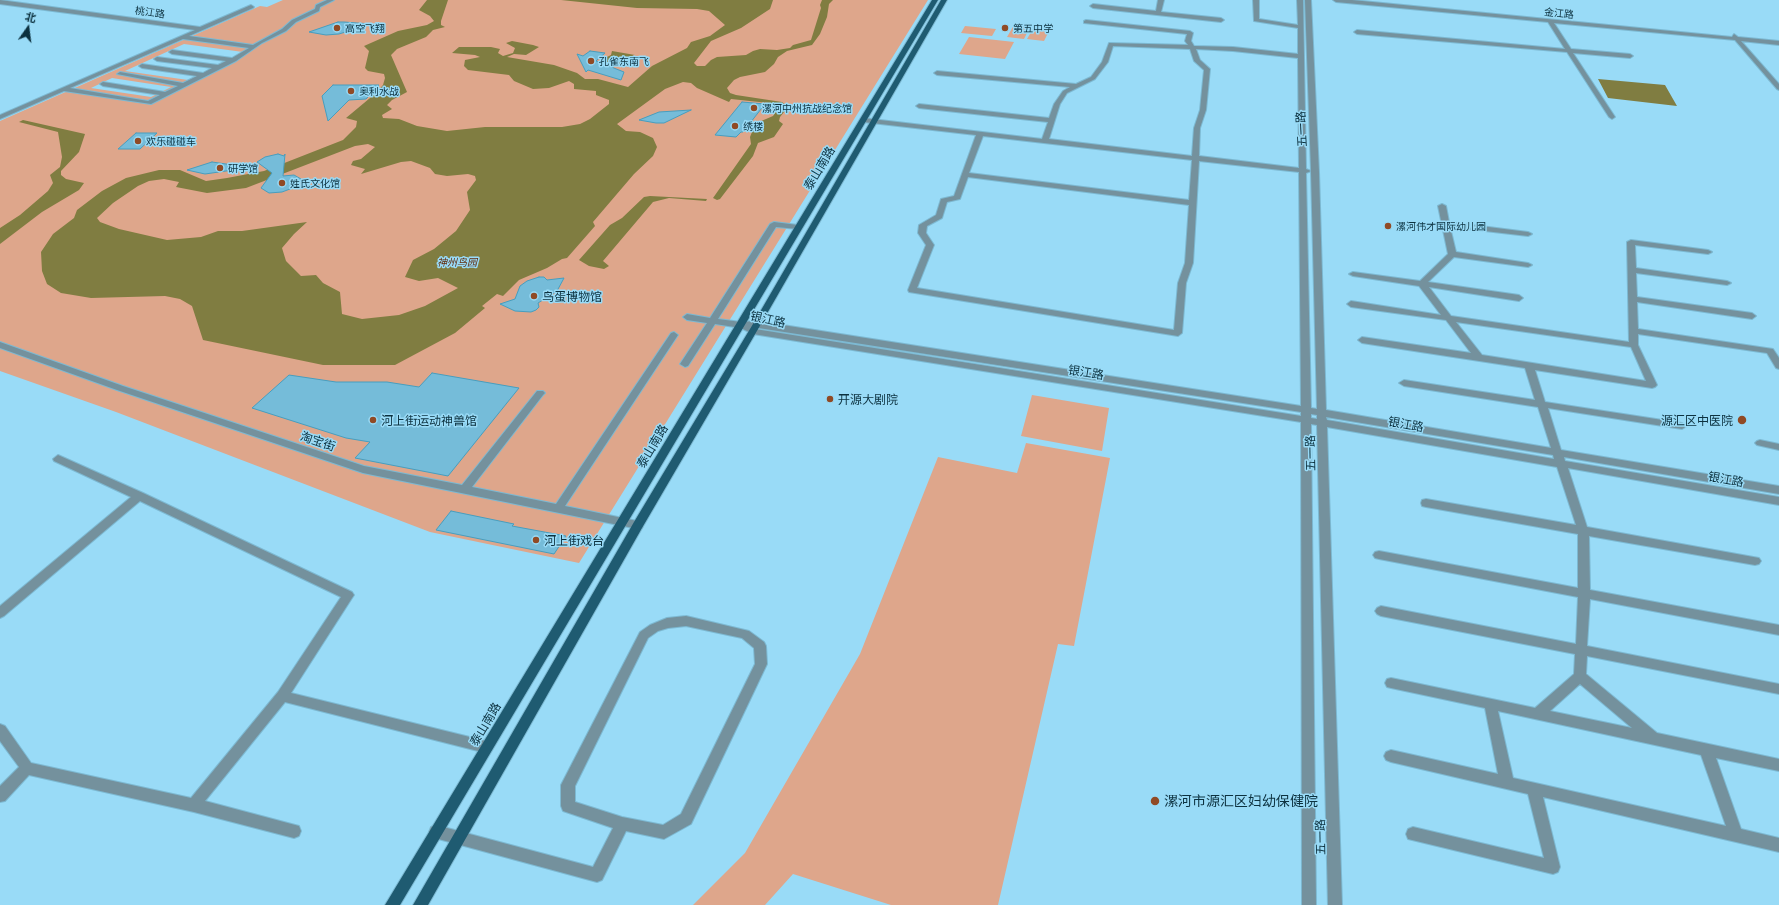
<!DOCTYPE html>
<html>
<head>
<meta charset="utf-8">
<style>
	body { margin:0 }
	#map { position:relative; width:1779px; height:905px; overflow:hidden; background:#99dbf7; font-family:Georgia,"Noto Sans SC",serif }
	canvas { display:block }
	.north { position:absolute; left:8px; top:8px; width:40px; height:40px; -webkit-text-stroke:3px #99dbf7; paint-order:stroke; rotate:14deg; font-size:11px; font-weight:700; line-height:16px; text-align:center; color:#0c313f }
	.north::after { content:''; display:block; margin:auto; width:14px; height:18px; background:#0c313f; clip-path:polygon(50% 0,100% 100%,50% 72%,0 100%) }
</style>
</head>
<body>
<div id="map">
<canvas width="1779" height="905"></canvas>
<div class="north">北</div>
</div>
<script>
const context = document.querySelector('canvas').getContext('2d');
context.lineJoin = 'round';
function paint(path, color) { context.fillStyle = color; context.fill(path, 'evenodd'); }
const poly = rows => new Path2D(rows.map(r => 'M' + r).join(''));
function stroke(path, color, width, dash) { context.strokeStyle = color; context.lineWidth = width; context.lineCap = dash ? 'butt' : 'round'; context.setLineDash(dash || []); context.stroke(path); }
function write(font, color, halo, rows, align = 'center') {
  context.font = font + ' Georgia,"Noto Sans SC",serif'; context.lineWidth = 3; context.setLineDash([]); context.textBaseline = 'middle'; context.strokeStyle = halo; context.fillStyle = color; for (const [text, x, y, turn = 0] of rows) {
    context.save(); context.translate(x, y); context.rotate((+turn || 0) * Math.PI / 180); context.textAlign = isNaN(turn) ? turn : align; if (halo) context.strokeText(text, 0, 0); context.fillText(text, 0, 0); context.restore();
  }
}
paint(poly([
	[283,0,928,0,579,563,430,532,116,412,0,371,0,121,260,6,267,7],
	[184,44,243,52,188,80,125,71],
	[112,78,171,87,151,97,91,88],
	[1014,25,1030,27,1024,39,1007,37],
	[965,26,996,29,992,36,961,33],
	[1034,27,1050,29,1044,41,1027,39],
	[969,37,1014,42,1005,59,959,54],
	[1032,395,1109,408,1102,451,1021,436],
	[1026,443,1110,458,1074,646,1058,644,998,905,891,905,793,874,765,905,693,905,745,853,860,654,938,457,1017,473]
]), '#dea68b');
paint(poly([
	[427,0,448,0,441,21,441,25,445,27,433,30,426,37,397,49,391,55,407,92,392,100,387,105,392,109,382,115,383,118,399,119,417,126,447,131,485,127,562,127,580,124,590,119,609,104,609,100,596,95,596,91,574,89,574,84,569,81,549,88,533,89,514,81,509,75,468,70,464,66,465,60,480,57,475,55,452,53,459,47,491,47,500,49,498,53,503,56,513,53,515,48,506,43,512,41,533,45,539,47,526,55,514,54,507,57,554,65,577,73,585,79,598,79,628,87,652,66,687,48,691,42,710,36,725,25,709,11,697,9,637,8,561,0,773,0,770,9,741,28,711,41,694,63,697,66,705,66,711,60,717,57,746,55,753,51,760,49,777,50,790,48,793,45,811,40,821,8,820,5,822,0,833,0,829,4,827,17,820,34,812,45,787,51,778,57,774,64,765,72,740,77,734,80,727,88,730,93,736,95,782,102,788,107,780,117,779,121,783,124,774,137,758,143,753,156,720,199,717,200,713,198,751,144,750,137,754,127,759,122,773,116,780,106,778,104,731,99,729,102,697,88,691,83,683,82,665,89,617,124,626,131,640,132,653,138,657,147,653,156,634,174,593,222,595,226,567,258,562,259,547,268,519,280,503,296,497,294,482,306,485,308,455,333,395,365,323,365,203,340,192,306,180,299,165,296,91,298,61,293,47,284,42,271,41,252,53,234,74,218,77,210,102,191,126,178,159,170,180,170,206,181,227,178,264,171,343,140,356,127,357,121,346,118,376,93,383,85,385,78,384,74,368,71,365,68,369,51,364,46,398,31,427,25,434,21,430,16,419,10],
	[368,144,375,147,361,159,353,161,351,165,365,169,361,174,401,162,411,161,430,168,435,174,447,176,468,174,475,176,476,180,467,192,470,210,456,231,434,249,413,260,405,277,419,281,438,278,458,288,425,306,399,315,362,319,342,314,340,292,323,283,316,275,301,276,286,261,282,248,294,234,307,222,242,231,218,231,201,237,167,240,119,229,100,222,97,218,113,203,138,186,149,181,164,179,179,182,176,187,207,193,246,188,355,146],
	[612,51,635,55,626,58,627,60,619,65,603,62,605,58,611,55],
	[1598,79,1665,85,1677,106,1608,98],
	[23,120,85,134,79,152,61,171,61,175,66,179,84,183,79,190,42,212,0,244,0,228,20,215,48,191,53,183,50,175,60,167,62,157,58,132,19,122],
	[650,196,707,199,706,201,669,198,653,202,603,261,609,266,604,269,589,266,579,260,610,225,622,218,644,197]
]), '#807d41');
const building = poly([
	[338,22,344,22,371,24,339,34,326,35,309,32,338,22],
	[590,51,605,53,596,61,624,72,621,80,588,70,586,72,577,54,583,56,590,51],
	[333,85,379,85,366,99,349,100,328,121,322,96,333,85],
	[742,102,765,104,743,132,741,132,736,137,715,135,742,102],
	[691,110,664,123,656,123,639,120,659,112,691,110],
	[136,133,157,133,140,149,118,149,136,133],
	[278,154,284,156,285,154,283,176,294,175,301,179,298,186,282,192,269,193,261,188,272,173,257,162,265,157,278,154],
	[212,162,240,166,240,169,205,174,187,170,212,162],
	[539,277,544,277,547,280,564,278,557,291,538,303,539,307,536,310,531,312,515,311,500,304,515,299,520,286,527,281,539,277],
	[432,373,519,388,448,476,355,458,370,442,346,438,252,408,289,375,336,382,387,382,419,387,432,373],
	[451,511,514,524,512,526,566,536,554,554,436,530,451,511]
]);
paint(building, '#75bcd9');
stroke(building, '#479ebf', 1);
const minor = poly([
	[0,0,200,27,251,5,254,7,253,8,189,36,253,45,282,29,292,20,315,9,316,5,327,0,334,0,320,7,319,11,296,22,286,31,262,43,236,61,151,104,64,91,0,119,0,115,195,30,0,4,0,0],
	[183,39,249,48,232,58,172,50,169,52,172,54,226,61,218,65,157,57,154,59,157,61,212,68,203,73,142,64,139,66,142,68,197,76,183,83,120,72,117,74,178,86,165,92,103,82,100,84,103,86,160,95,148,101,70,88,183,39],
	[1158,0,1164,0,1161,12,1221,18,1224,20,1221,22,1093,8,1090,6,1093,4,1156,11,1158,0],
	[1253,0,1259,0,1259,19,1298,25,1297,0,1303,0,1306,169,1311,171,1305,0,1311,0,1319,172,1326,410,1551,448,1538,407,1404,386,1399,383,1404,380,1535,400,1525,368,1362,343,1358,340,1362,337,1471,353,1446,320,1351,307,1347,304,1351,301,1441,315,1419,286,1353,276,1349,274,1353,272,1420,281,1448,254,1438,206,1442,204,1446,206,1449,222,1528,232,1532,234,1528,236,1450,227,1456,252,1528,263,1532,265,1528,267,1454,257,1428,282,1519,295,1523,298,1519,301,1429,287,1451,316,1629,342,1627,242,1631,240,1708,250,1712,252,1708,254,1635,245,1636,268,1727,281,1731,283,1727,285,1636,273,1637,297,1752,313,1756,316,1752,319,1637,302,1638,329,1773,349,1779,358,1779,369,1776,368,1767,353,1638,334,1638,345,1657,385,1655,387,1652,388,1535,370,1545,402,1682,423,1687,426,1682,429,1548,408,1561,450,1779,486,1779,494,1564,457,1565,461,1779,497,1779,505,1568,468,1587,527,1759,558,1761,561,1759,564,1755,565,1589,536,1590,590,1779,625,1779,635,1590,599,1587,646,1779,684,1779,694,1587,656,1586,674,1657,733,1779,759,1779,771,1716,758,1741,829,1779,838,1779,852,1543,797,1560,867,1558,872,1553,874,1408,839,1406,834,1408,829,1413,827,1544,858,1528,794,1391,762,1386,760,1384,756,1386,752,1391,750,1498,774,1485,708,1391,688,1387,687,1385,683,1387,679,1391,678,1535,708,1574,674,1575,654,1381,616,1377,614,1375,611,1377,608,1381,606,1576,644,1578,597,1379,559,1375,558,1373,555,1375,552,1379,551,1578,588,1578,534,1426,507,1422,506,1421,503,1422,500,1426,499,1576,525,1557,467,1327,427,1342,905,1328,905,1317,425,1311,424,1316,905,1302,905,1301,422,753,334,741,328,715,324,688,366,685,367,680,364,707,323,687,320,683,317,687,314,710,318,770,224,774,222,798,225,802,227,798,229,776,227,718,319,741,322,757,321,1301,406,1299,172,1199,161,1193,263,1186,283,1182,333,1178,336,909,292,908,290,926,245,918,233,919,225,936,215,941,199,954,196,976,135,863,122,860,120,863,118,1042,139,1048,122,919,108,916,106,919,104,1049,118,1054,104,1063,91,1070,87,937,75,934,73,937,71,1076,84,1091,77,1102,62,1109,43,1188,45,1185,41,1187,34,1084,23,1084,21,1086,20,1190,31,1193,33,1191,41,1194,46,1233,47,1298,54,1298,28,1254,21,1253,0],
	[1113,46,1190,49,1194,61,1204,70,1200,110,1194,128,1192,156,1049,139,1060,104,1067,93,1095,79,1108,62,1113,46],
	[1196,49,1233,51,1298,58,1299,168,1199,156,1200,128,1206,110,1210,69,1200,60,1196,49],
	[983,136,1192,160,1189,200,969,173,983,136],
	[1311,171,1311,172,1317,409,1311,408,1306,173,1311,171],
	[968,177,1189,205,1185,263,1178,283,1174,330,917,288,934,245,926,233,927,226,942,218,947,202,960,199,968,177],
	[1456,322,1631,347,1646,381,1482,355,1456,322],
	[752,327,1301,412,1301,416,755,329,752,327],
	[1311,414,1317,415,1317,419,1311,418,1311,414],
	[1326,417,1553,455,1554,459,1327,420,1326,417],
	[1580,684,1632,728,1550,711,1580,684],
	[1498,711,1701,755,1726,826,1513,778,1498,711],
	[1333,0,1352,0,1732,37,1734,34,1738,37,1779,41,1779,45,1741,41,1779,84,1779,90,1777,89,1735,40,1554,23,1571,49,1630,54,1633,56,1630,58,1573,53,1615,117,1612,119,1609,117,1567,52,1357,34,1354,32,1357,30,1565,49,1548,22,1336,2,1333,0],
	[674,332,678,335,565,506,642,522,643,525,642,528,638,529,363,473,117,390,0,348,0,342,123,386,364,466,462,485,537,391,543,391,545,393,543,395,472,487,556,504,671,333,674,332],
	[1760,440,1779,444,1779,450,1757,445,1755,443,1757,441,1760,440],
	[58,455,143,493,352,592,354,595,352,598,291,693,486,741,491,743,493,747,491,751,486,753,285,702,205,801,299,826,301,831,299,836,294,838,194,812,29,775,5,801,0,802,0,786,19,767,0,741,0,724,5,726,31,763,191,798,278,692,341,597,140,501,4,616,0,618,0,606,131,497,54,461,53,459,58,455],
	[686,616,749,631,764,642,766,646,767,664,691,824,664,839,626,831,602,880,597,882,431,837,429,832,431,827,436,825,593,867,613,828,563,811,561,806,561,785,640,632,650,625,667,618,686,616],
	[686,626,742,638,754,648,755,664,681,814,663,825,622,817,575,802,575,786,648,638,658,631,668,628,686,626]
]);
const major = poly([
	[932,0,938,0,400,905,385,905,932,0],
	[941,0,947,0,761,324,642,528,428,905,413,905,634,522,753,324,941,0]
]);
stroke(minor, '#7db9d2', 2);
stroke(major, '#7db9d2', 2);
paint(minor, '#74919d');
paint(major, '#1f5b71');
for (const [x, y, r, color] of [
	[337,28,4,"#904a25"],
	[1005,28,4,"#904a25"],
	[591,61,4,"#904a25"],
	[351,91,4,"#904a25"],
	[754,108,4,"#904a25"],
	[735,126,4,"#904a25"],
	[138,141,4,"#904a25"],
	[220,168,4,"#904a25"],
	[282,183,4,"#904a25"],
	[1388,226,4,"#904a25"],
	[534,296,4,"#904a25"],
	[830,399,4,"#904a25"],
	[373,420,4,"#904a25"],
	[1742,420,5,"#904a25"],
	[536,540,4,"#904a25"],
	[1155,801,5,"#904a25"]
]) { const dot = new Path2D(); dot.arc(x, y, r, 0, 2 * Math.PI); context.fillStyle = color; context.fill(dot); stroke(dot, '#99dbf7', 1.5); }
write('10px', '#0c313f', '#99dbf7', [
	["桃江路",150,12,8],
	["金江路",1559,13,6]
]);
write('10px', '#0c313f', '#99dbf7', [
	["高空飞翔",345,28],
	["第五中学",1013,28],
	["孔雀东南飞",599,61],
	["奥利水战",359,91],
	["漯河中州抗战纪念馆",762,108],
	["绣楼",743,126],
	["欢乐碰碰车",146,141],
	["研学馆",228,168],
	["姓氏文化馆",290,183],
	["漯河伟才国际幼儿园",1396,226]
], 'left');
write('italic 10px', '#612a0a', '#99dbf7', [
	["神州鸟园",457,262]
]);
write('12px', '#0c313f', '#99dbf7', [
	["五一路",1301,129,-93],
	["泰山南路",819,168,-59],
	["银江路",768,319,13],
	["银江路",1086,372,9],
	["银江路",1406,424,10],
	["淘宝街",318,441,19],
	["泰山南路",652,446,-59],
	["五一路",1310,453,-91],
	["银江路",1726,479,10],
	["泰山南路",485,724,-59],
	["五一路",1320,837,-91]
]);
write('12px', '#0c313f', '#99dbf7', [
	["鸟蛋博物馆",542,296],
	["开源大剧院",838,399],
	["河上街运动神兽馆",381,420],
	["源汇区中医院",1733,420,"right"],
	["河上街戏台",544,540]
], 'left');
write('14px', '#0c313f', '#99dbf7', [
	["漯河市源汇区妇幼保健院",1164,801]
], 'left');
</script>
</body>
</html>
